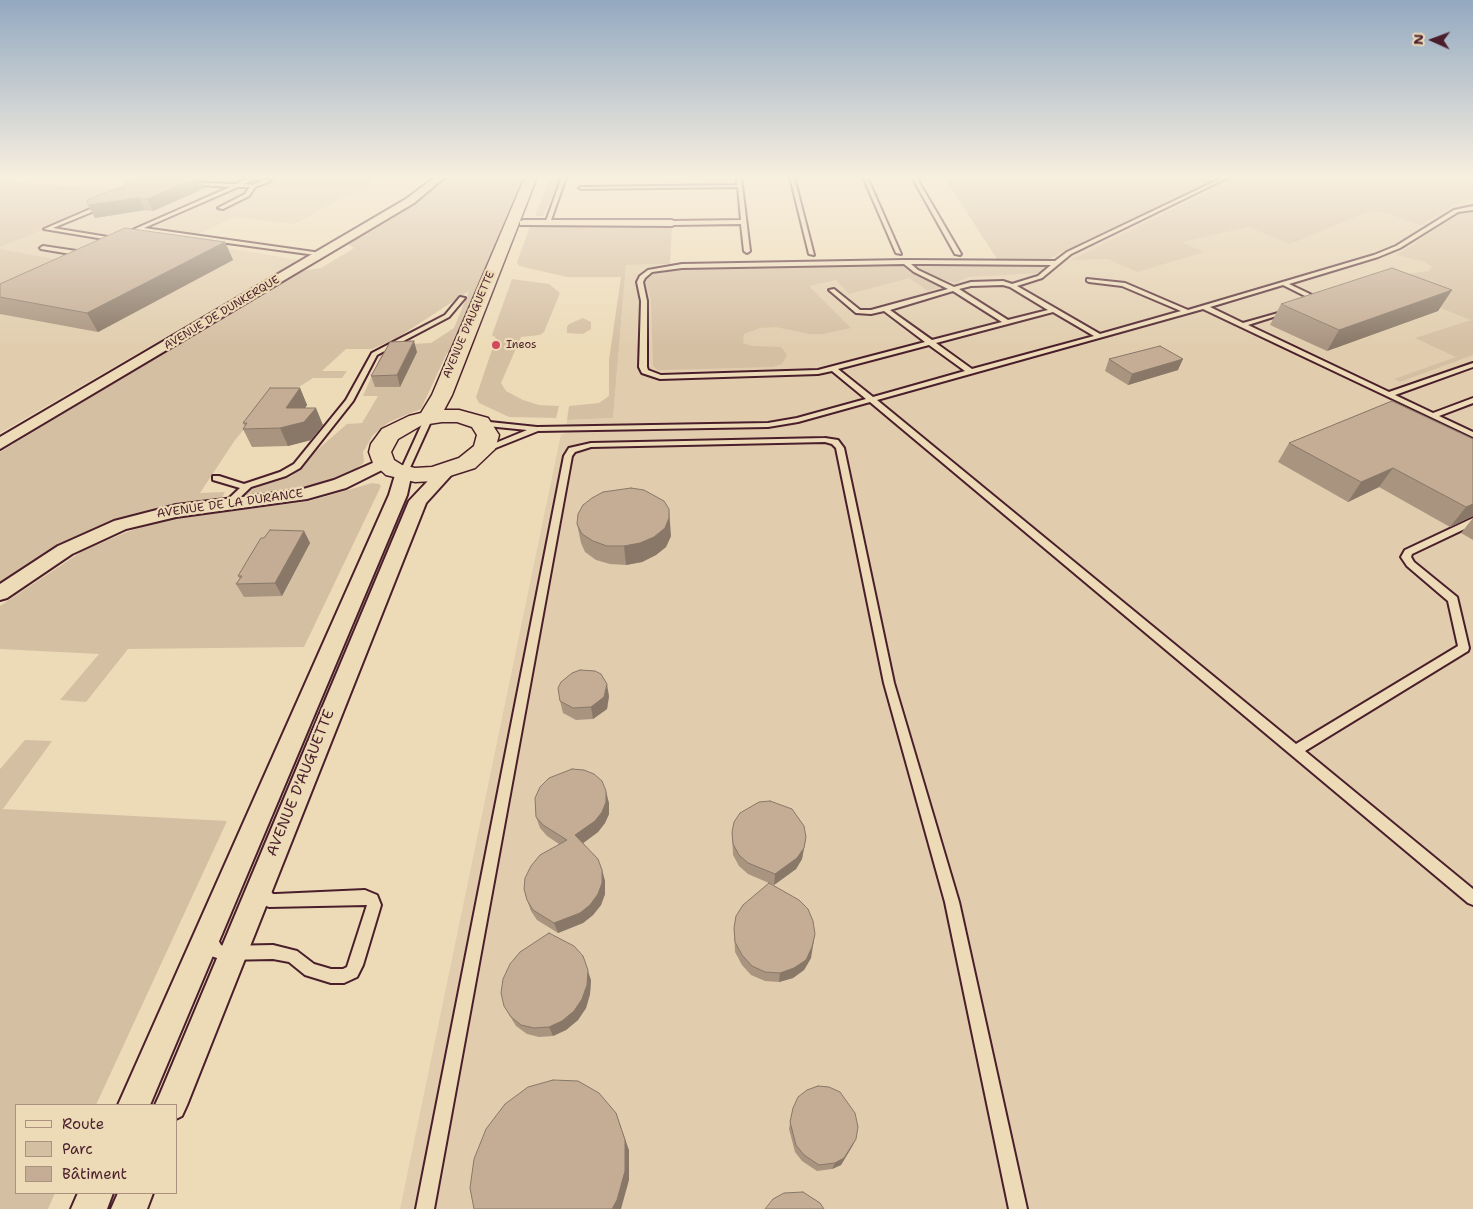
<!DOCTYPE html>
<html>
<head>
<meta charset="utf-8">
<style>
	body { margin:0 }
	#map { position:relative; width:1473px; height:1209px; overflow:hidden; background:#eddbb8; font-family:"Shantell Sans",sans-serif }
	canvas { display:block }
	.legend { position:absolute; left:15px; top:1104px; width:162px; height:90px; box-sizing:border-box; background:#eddbb8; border:1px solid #ac9080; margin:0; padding:6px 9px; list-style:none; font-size:15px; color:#4a1f2b }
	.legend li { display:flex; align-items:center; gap:10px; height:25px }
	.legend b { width:25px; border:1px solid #ac9080 }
	.north { position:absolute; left:1408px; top:15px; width:50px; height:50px; -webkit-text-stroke:4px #eddbb8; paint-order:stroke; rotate:272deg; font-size:14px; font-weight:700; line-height:20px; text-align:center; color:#4a1f2b }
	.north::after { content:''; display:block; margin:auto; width:18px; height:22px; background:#4a1f2b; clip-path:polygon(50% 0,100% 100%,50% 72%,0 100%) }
</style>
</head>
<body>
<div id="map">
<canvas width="1473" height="1209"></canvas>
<ul class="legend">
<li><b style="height:6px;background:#eddbb8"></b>Route</li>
<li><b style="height:14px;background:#d5bfa3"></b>Parc</li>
<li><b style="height:14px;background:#c4ac95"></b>Bâtiment</li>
</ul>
<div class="north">N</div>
</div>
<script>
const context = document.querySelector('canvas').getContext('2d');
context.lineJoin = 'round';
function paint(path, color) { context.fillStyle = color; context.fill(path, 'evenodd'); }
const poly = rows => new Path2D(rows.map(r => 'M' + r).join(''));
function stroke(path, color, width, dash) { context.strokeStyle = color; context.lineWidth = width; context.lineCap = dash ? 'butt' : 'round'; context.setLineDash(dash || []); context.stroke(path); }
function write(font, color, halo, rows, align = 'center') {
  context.font = font + ' "Shantell Sans",sans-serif'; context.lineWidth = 4.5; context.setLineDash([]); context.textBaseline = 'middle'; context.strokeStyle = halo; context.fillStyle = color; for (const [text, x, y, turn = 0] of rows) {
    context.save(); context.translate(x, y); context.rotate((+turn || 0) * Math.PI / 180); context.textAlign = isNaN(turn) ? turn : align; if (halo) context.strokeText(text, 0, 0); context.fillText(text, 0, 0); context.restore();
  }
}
paint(poly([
	[0,177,19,177,8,182,113,189,140,177,381,177,295,224,234,217,184,241,299,260,0,433],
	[1222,177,1473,177,1473,1209,400,1209,561,434,564,434,567,420,613,418,626,265,1046,260]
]), '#e1cdae');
paint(poly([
	[0,177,19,177,8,182,113,189,140,177,170,177,0,247],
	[447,177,525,177,451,353,447,353,421,409,389,422,373,435,363,452,364,462,361,465,352,472,331,480,295,490,258,496,249,496,247,494,252,489,290,477,301,469,317,450,347,424,362,423,378,396,363,396,382,352,405,341,412,340,411,344,431,343,454,328,469,291,397,338,372,349,346,349,322,371,347,371,342,378,313,378,257,414,235,440,200,493,225,492,221,500,183,503,155,508,82,535,37,559,0,585,0,452,300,271,321,268,354,248,347,243,403,209],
	[551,177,561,177,543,216,535,216],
	[944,177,1222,177,1046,260,997,259],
	[1237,177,1473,177,1473,198,1464,200,1421,225,1382,212,1365,213,1290,244,1248,227,1182,242,1204,252,1138,272,1108,259,1071,260],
	[1465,210,1473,210,1473,355,1400,382,1394,379,1456,357,1415,338,1471,320,1374,282,1402,275,1429,271,1432,267,1425,262,1397,255],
	[672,225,670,264,626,265,613,418,567,420,569,406,599,403,609,396,609,360,621,277,567,277,519,266,517,262,530,226],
	[0,249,59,260,0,287],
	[890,264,899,265,923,276,939,284,939,288,928,291,909,278,849,294,836,280,809,286,851,328,823,334,809,334,776,327,760,328,744,334,743,343,752,346,781,347,787,355,782,364,773,367,666,370,657,370,653,366,651,301,646,282,650,275,675,268],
	[923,264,1046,264,1049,265,1039,273,968,277,955,283,920,271,918,265],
	[512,279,549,284,560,293,544,332,540,335,521,337,501,383,506,391,523,400,539,405,559,406,556,418,509,417,479,403,476,397,496,338,492,335],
	[583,318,591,322,591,329,583,334,567,333,567,327,569,324],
	[372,483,379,484,381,486,304,647,128,649,86,702,60,700,99,654,0,649,0,606,84,550,127,532,164,520,310,501],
	[25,740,52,741,3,809,227,821,96,1105,16,1105,16,1193,55,1193,48,1209,0,1209,0,769]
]), '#d5bfa3');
const lane = poly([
	[248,177,258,177,271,181,255,187,249,196,223,209,218,208,245,194,250,187,238,187,144,228,321,253,323,254,323,256,139,231,126,236,121,235,230,187,201,185,199,183,236,184,249,178,248,177],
	[255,179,263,181,253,185,244,184,255,179],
	[562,177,566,177,550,223,545,224,562,177],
	[737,177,741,177,750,251,747,253,744,251,741,224,672,225,669,223,672,221,741,220,738,187,581,189,579,188,581,187,737,185,737,177],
	[790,177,794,177,814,255,809,254,790,177],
	[863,177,867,177,901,254,896,253,863,177],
	[912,177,916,177,961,254,960,255,955,254,912,177],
	[1224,177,1229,177,1071,254,1042,278,1017,286,1100,334,1181,311,1122,286,1089,282,1087,281,1087,279,1125,283,1188,310,1374,255,1396,246,1454,210,1473,206,1473,210,1458,212,1400,248,1378,257,1289,284,1312,295,1315,301,1310,305,1305,304,1309,301,1307,297,1283,285,1210,307,1243,323,1289,310,1289,312,1248,325,1389,392,1473,363,1473,367,1395,395,1433,413,1473,398,1473,403,1439,416,1473,432,1473,437,1203,309,877,400,1296,744,1458,646,1448,601,1407,566,1401,557,1405,550,1473,518,1473,525,1412,554,1411,557,1414,562,1457,597,1469,648,1468,651,1305,751,1473,889,1473,905,1468,903,870,402,798,422,768,427,538,431,488,451,482,451,481,449,527,430,477,425,477,421,480,421,537,427,768,423,797,418,866,399,832,371,818,374,660,379,642,373,639,367,641,301,637,282,640,276,648,270,682,264,905,260,1055,261,1067,252,1224,177],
	[904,264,914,272,948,289,871,310,860,310,834,289,829,290,856,313,871,314,884,311,925,342,818,370,661,375,648,370,647,367,647,301,643,282,645,278,652,272,682,268,904,264],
	[911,264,928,264,1051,265,1038,276,1012,284,1003,281,971,282,954,287,918,270,911,264],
	[1003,285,1010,287,1048,310,1008,320,959,289,971,286,1003,285],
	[953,291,1002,322,932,340,890,310,953,291],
	[1053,312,1094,336,972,369,936,343,1053,312],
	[929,345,965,371,873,397,838,369,929,345],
	[102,204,104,207,53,228,114,238,116,239,116,241,44,229,102,204],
	[43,246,83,252,86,254,83,256,41,249,40,248,43,246],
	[460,297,465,298,449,317,377,355,353,401,300,468,286,476,251,487,230,507,224,507,223,505,224,503,240,488,213,480,213,476,219,476,244,484,280,472,294,464,346,400,372,353,445,315,460,297],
	[426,415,432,415,433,417,408,472,404,475,401,474,400,472,426,415],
	[825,438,838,440,844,448,894,683,959,902,1027,1209,1009,1209,945,902,884,683,836,448,832,444,825,442,591,447,575,452,572,456,434,1209,416,1209,564,456,569,448,591,443,825,438],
	[261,884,266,886,273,894,276,894,365,890,377,895,381,905,363,965,357,977,344,983,331,983,305,975,289,962,273,959,223,960,211,956,202,938,204,933,209,931,214,933,221,945,223,946,273,945,297,951,314,964,331,969,343,969,347,967,367,905,269,907,264,905,254,891,256,886,261,884]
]);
const street = poly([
	[435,177,445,177,414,203,0,449,0,437,406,199,435,177],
	[524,220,672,220,677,223,672,226,520,225,520,221,524,220],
	[384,458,390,460,392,463,390,466,346,488,307,499,176,517,126,529,72,554,7,598,0,600,0,584,58,546,114,521,176,505,300,490,334,480,384,458],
	[447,466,453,467,455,471,426,503,187,1105,182,1116,176,1119,176,1105,155,1105,160,1094,409,501,441,467,447,466],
	[404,467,410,468,412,472,407,495,150,1105,118,1105,389,495,396,472,398,468,404,467],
	[78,1193,113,1193,107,1209,71,1209,78,1193],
	[118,1193,153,1193,147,1209,111,1209,118,1193]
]);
const secondary = poly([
	[525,177,537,177,452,395,444,410,459,410,488,418,499,435,495,449,475,468,434,481,415,482,386,475,373,463,369,452,371,444,382,429,409,416,421,413,432,395,525,177],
	[442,422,457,422,472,427,477,435,474,446,459,458,432,467,415,468,402,465,394,460,391,452,398,439,422,425,442,422]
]);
stroke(lane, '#4a1f2b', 4);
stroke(street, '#4a1f2b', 4);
stroke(secondary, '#4a1f2b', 3);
paint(lane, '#eddbb8');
paint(street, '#eddbb8');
paint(secondary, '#eddbb8');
paint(poly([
	[205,188,153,211,145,210,95,218,88,205],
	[225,242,233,260,98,332,0,314,0,284],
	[1452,290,1438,311,1327,351,1270,325,1281,304],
	[417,352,400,387,375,387,371,376],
	[1109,359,1178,370,1128,385,1105,371],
	[300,388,307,405,305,408,323,425,311,440,288,446,252,447,243,429,245,426,243,423],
	[1392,401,1473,516,1450,527,1379,487,1348,502,1278,462,1289,443],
	[1473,518,1473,540,1461,533],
	[577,524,671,536,666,547,656,555,642,562,626,565,610,564,596,560,585,552,581,543],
	[304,531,310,543,282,596,244,597,236,584,240,579,238,576],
	[609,696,607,709,593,719,576,720,563,713,560,701],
	[609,803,609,814,605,823,598,832,583,843,602,870,605,881,605,894,601,905,593,915,583,923,558,933,537,920,531,911,527,900,559,844,547,836,540,828,536,817],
	[732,832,806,837,802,859,796,869,774,885,769,883,811,958,804,970,793,978,779,982,765,981,751,975,742,965,735,952,734,928,769,883,748,874,739,866,733,855],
	[591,980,590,994,586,1008,578,1020,566,1030,553,1036,539,1037,527,1034,516,1026,504,1006],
	[793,1108,853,1145,841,1165,832,1169,817,1171,802,1161,795,1152,789,1129]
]), '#a99480');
paint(poly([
	[200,177,205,188,153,211,147,199],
	[139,198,145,210,95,218,88,205],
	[225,242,233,260,98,332,87,313],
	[1452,290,1438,311,1327,351,1339,330],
	[414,341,417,352,400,387,397,375],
	[1183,359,1178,370,1128,385,1132,374],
	[300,388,307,405,295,424,316,408,323,425,311,440,288,446,280,428,286,408],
	[1393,468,1379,487,1348,502,1361,482],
	[1473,504,1473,516,1450,527,1466,507],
	[669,509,671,536,666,547,656,555,642,562,626,565,624,546],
	[304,531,310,543,282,596,275,583],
	[607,684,609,696,607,709,593,719,591,707],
	[606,791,609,803,609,814,605,823,598,832,578,847,575,835],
	[806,837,802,859,796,869,774,885,775,874],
	[602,870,605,881,605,894,601,905,593,915,583,923,558,933,554,923],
	[815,934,811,958,804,970,793,978,779,982,780,973],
	[583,956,591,980,590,994,586,1008,578,1020,566,1030,553,1036,549,1027],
	[616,1113,629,1150,629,1180,621,1209,612,1209],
	[856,1139,853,1145,841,1165,832,1169,835,1163]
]), '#897868');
const building = poly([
	[142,177,200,177,147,199,139,198,88,205,87,200,115,189,125,188,124,183,142,177],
	[125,228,225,242,87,313,0,297,0,284,125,228],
	[1392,268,1452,290,1339,330,1281,304,1392,268],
	[414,341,397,375,371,376,390,342,414,341],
	[1160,346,1183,359,1132,374,1109,359,1160,346],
	[270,388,300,388,286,408,316,408,304,422,280,428,243,429,247,423,243,423,270,388],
	[1392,401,1473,439,1473,504,1466,507,1393,468,1361,482,1289,443,1392,401],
	[631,488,644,490,664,501,669,509,669,518,665,528,654,537,640,543,624,546,607,546,593,541,582,534,577,524,578,514,583,505,592,498,603,492,631,488],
	[270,530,304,531,275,583,236,584,242,576,238,576,250,556,261,538,264,538,270,530],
	[580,670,595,671,601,674,607,684,604,697,591,707,573,708,560,701,558,688,561,682,572,673,580,670],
	[572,769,584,770,594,774,602,781,606,791,606,802,602,812,595,821,575,835,598,859,602,870,602,883,598,894,590,905,580,913,554,923,533,910,527,900,524,889,525,878,531,866,540,855,567,840,543,825,536,817,535,798,540,787,549,778,572,769],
	[770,801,792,809,804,826,806,837,804,848,797,858,775,874,748,863,739,855,733,844,732,832,734,822,740,813,759,802,770,801],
	[769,883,799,900,808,909,813,921,815,934,812,947,806,960,794,968,780,973,765,972,752,966,742,955,735,942,734,928,736,916,743,905,769,883],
	[549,933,574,946,583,956,588,970,587,985,582,999,574,1011,562,1021,549,1027,534,1028,521,1025,511,1017,504,1006,501,993,503,979,510,964,520,952,549,933],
	[553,1080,578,1081,599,1093,616,1113,625,1140,625,1171,617,1200,612,1209,474,1209,470,1188,474,1159,486,1129,505,1104,528,1087,553,1080],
	[818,1086,829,1087,840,1092,855,1113,858,1127,856,1139,844,1158,835,1163,819,1165,804,1155,796,1145,790,1122,793,1108,798,1097,807,1090,818,1086],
	[803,1192,820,1203,824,1209,765,1209,773,1199,784,1193,803,1192]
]);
paint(building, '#c4ac95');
stroke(building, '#897868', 1);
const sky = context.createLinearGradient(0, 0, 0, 346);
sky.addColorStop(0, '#93a9c1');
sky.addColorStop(0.51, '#f7efdf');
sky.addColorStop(1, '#f7efdf00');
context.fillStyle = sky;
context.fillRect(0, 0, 1473, 346);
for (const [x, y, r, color] of [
	[496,345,5,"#d1495b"]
]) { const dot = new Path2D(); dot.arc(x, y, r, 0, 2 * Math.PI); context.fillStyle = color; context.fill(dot); stroke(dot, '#eddbb8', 2); }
write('11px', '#4a1f2b', '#eddbb8', [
	["AVENUE DE DUNKERQUE",222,313,-31],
	["AVENUE D'AUGUETTE",469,325,-67]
]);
write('11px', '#4a1f2b', '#eddbb8', [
	["Ineos",506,345]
], 'left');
write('12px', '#4a1f2b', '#eddbb8', [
	["AVENUE DE LA DURANCE",230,504,-8]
]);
write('15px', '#4a1f2b', '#eddbb8', [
	["AVENUE D'AUGUETTE",301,783,-68]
]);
</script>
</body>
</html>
